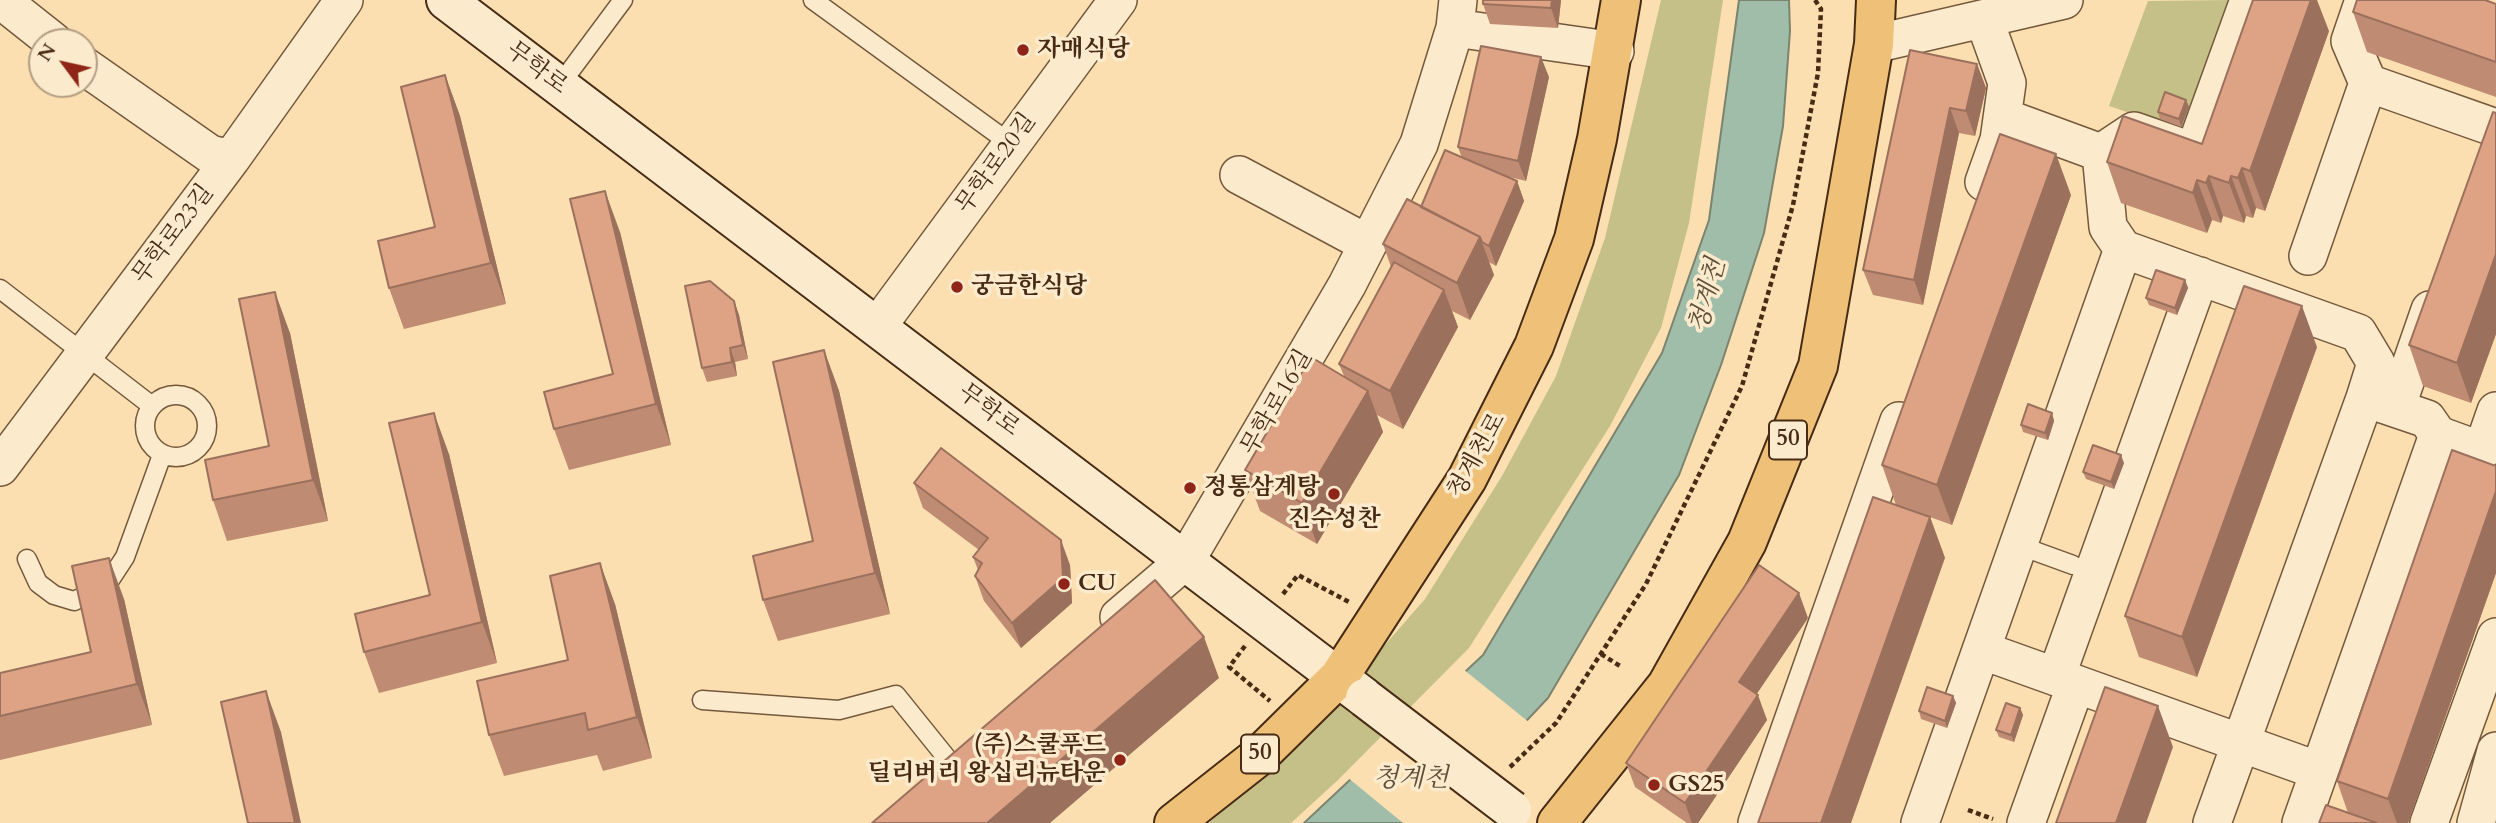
<!DOCTYPE html>
<html>
<head>
<meta charset="utf-8">
<style>
	body { margin:0 }
	#map { position:relative; width:2496px; height:823px; overflow:hidden; background:#fbdfb0; font-family:Cardo,serif }
	canvas { display:block }
	.north { position:absolute; left:28px; top:28px; width:70px; height:70px; box-sizing:border-box; background:#fceacc; border:2px solid #b49e83; border-radius:50%; rotate:303deg; font-size:19px; font-weight:700; line-height:28px; text-align:center; color:#472b15 }
	.north::after { content:''; display:block; margin:auto; width:24px; height:32px; background:#8f2418; clip-path:polygon(50% 0,100% 100%,50% 72%,0 100%) }
</style>
</head>
<body>
<div id="map">
<canvas width="2496" height="823"></canvas>
<div class="north">N</div>
</div>
<script>
const context = document.querySelector('canvas').getContext('2d');
context.lineJoin = 'round';
function paint(path, color) { context.fillStyle = color; context.fill(path, 'evenodd'); }
const poly = rows => new Path2D(rows.map(r => 'M' + r).join(''));
function stroke(path, color, width, dash) { context.strokeStyle = color; context.lineWidth = width; context.lineCap = dash ? 'butt' : 'round'; context.setLineDash(dash || []); context.stroke(path); }
function write(font, color, halo, rows, align = 'center') {
  context.font = font + ' Cardo,"Noto Serif KR",serif'; context.lineWidth = 7; context.setLineDash([]); context.textBaseline = 'middle'; context.strokeStyle = halo; context.fillStyle = color; for (const [text, x, y, turn = 0] of rows) {
    context.save(); context.translate(x, y); context.rotate((+turn || 0) * Math.PI / 180); context.textAlign = isNaN(turn) ? turn : align; if (halo) context.strokeText(text, 0, 0); context.fillText(text, 0, 0); context.restore();
  }
}
paint(poly([
	[1661,0,1723,0,1689,223,1661,328,1610,426,1469,648,1338,780,1291,823,1209,823,1294,749,1425,599,1502,476,1556,376,1605,238],
	[2233,0,2184,131,2109,106,2148,1]
]), '#c4c087');
const water = poly([
	[1739,0,1789,0,1790,31,1783,126,1764,233,1721,365,1679,475,1548,698,1430,823,1304,823,1483,655,1662,353,1709,220,1739,0]
]);
paint(water, '#9fbda9');
stroke(water, '#7c836e', 2);
paint(poly([
	[1463,669,1530,723,1435,823,1403,823,1347,777]
]), '#fbdfb0');
const lane = poly([
	[813,0,1011,144],
	[559,86,623,0],
	[0,289,152,406],
	'145 426a31 31 0 1 1 62 0a31 31 0 1 1-62 0Z',
	[2018,545,2073,565],
	[27,559,38,583,54,595,74,601,106,586,125,557,162,455],
	[702,700,839,710,896,695,950,762]
]);
const street = poly([
	[1,0,54,42],
	[2364,0,2350,41,2368,83,2496,128],
	[1455,28,1615,51],
	[1874,44,2064,0],
	[84,66,210,154,231,159],
	[2003,117,2101,153,2134,131,2194,152,2249,0],
	[2101,153,2108,227,2123,249,2358,333,2376,363,2365,398,2427,419,2438,435],
	[1239,175,1368,244],
	[1984,182,1999,140,2007,83,1984,19],
	[2308,256,2368,83],
	[877,327,1118,0],
	[2396,408,2430,310],
	[0,467,231,159,344,0],
	[1119,617,1186,560,1347,285,1419,144,1455,28,1458,0],
	[1981,650,2319,771],
	[2056,677,2200,276],
	[1757,823,1899,421],
	[1920,823,2123,249],
	[2026,823,2076,684],
	[2212,823,2365,398],
	[2301,823,2438,435,2482,451,2496,411],
	[2429,823,2496,637],
	[2476,823,2496,751]
]);
const secondary = poly([
	[446,0,1364,697]
]);
const primary = poly([
	[1174,823,1259,756,1339,677,1467,479,1534,346,1574,239,1597,139,1621,0],
	[1557,823,1667,685,1747,542,1818,366,1874,44,1876,0]
]);
stroke(lane, '#74583c', 21);
stroke(street, '#74583c', 40);
stroke(secondary, '#472b15', 42);
stroke(primary, '#472b15', 42);
stroke(poly([
	[1283,594,1298,575,1349,602],
	[1245,646,1229,667,1270,701],
	[1601,654,1620,666],
	[1510,767,1556,723,1646,584,1742,386,1793,205,1818,73,1821,9,1815,0],
	[1968,810,1993,819]
]), '#472b15', 4.5, [5, 3.5]);
stroke(lane, '#fceacc', 18);
stroke(street, '#fceacc', 37);
stroke(secondary, '#fceacc', 38);
stroke(primary, '#eec078', 38);
const secondaryBridge = poly([
	[1365,698,1512,810]
]);
stroke(secondaryBridge, '#472b15', 42, []);
stroke(secondaryBridge, '#fceacc', 38);
paint(poly([
	[1483,0,1561,0,1558,28,1490,24,1483,4],
	[2496,4,2496,97,2367,52,2353,12],
	[2329,31,2265,211,2256,208,2253,218,2246,216,2244,223,2223,216,2221,223,2212,220,2207,233,2121,203,2107,162,2202,144],
	[1910,50,1977,64,1986,88,1975,136,1959,133,1923,305,1873,295,1863,270],
	[445,75,460,116,506,304,404,329,389,288,435,227],
	[1549,77,1526,181,1505,176,1517,181,1524,201,1496,266,1489,262,1494,275,1470,320,1452,311,1458,327,1403,429,1377,415,1383,432,1317,544,1260,511,1245,470,1344,376,1339,364,1391,267,1383,244,1421,207,1462,158,1458,147],
	[2186,100,2189,107,2181,127,2160,119,2158,112],
	[2496,113,2496,334,2471,403,2423,386,2409,345],
	[2071,195,1952,525,1930,517,1945,558,1896,505,1882,465],
	[620,232,671,445,569,470,554,429,613,374],
	[2185,280,2188,288,2177,315,2149,305,2146,298],
	[734,301,739,315,748,359,735,362,737,376,707,382,702,368],
	[290,333,328,521,227,541,213,500,269,446],
	[2317,347,2197,677,2139,657,2125,616],
	[824,350,839,391,890,614,778,641,763,600,813,541],
	[2052,413,2054,421,2048,440,2023,432,2021,425],
	[449,454,497,663,379,693,364,652,430,595],
	[2124,463,2114,489,2086,479,2083,472],
	[2496,466,2496,573,2408,823,2319,823,2348,813,2337,781],
	[914,483,1070,565,1072,603,1021,648,984,601,975,576,978,570,973,557,979,550,923,508],
	[124,599,152,725,0,760,0,673,91,652],
	[615,604,652,758,603,771,597,755,504,776,489,735,568,660],
	[1808,618,1756,694,1767,720,1698,823,1687,823,1635,787,1626,763],
	[1953,696,1956,703,1947,728,1921,719,1919,711],
	[2020,708,2023,715,2014,742,1999,737,1996,730]
]), '#bf8b72');
paint(poly([
	[1552,0,1561,0,1558,28,1551,8],
	[2311,0,2317,0,2329,31,2265,211,2250,171],
	[1541,57,1549,77,1526,181,1518,161],
	[1977,64,1986,88,1975,136,1966,111],
	[445,75,460,116,506,304,491,263],
	[2186,100,2189,107,2181,127,2179,119],
	[1950,108,1959,133,1923,305,1914,280],
	[2056,154,2071,195,1952,525,1937,485],
	[2242,168,2256,208,2253,218,2238,178],
	[2209,176,2223,216,2221,223,2206,183],
	[2231,176,2246,216,2244,223,2229,183],
	[2197,180,2212,220,2207,233,2193,193],
	[1517,181,1524,201,1496,266,1489,246],
	[605,191,620,232,671,445,656,404],
	[1480,237,1494,275,1470,320,1457,283],
	[2496,254,2496,334,2471,403,2457,363],
	[2185,280,2188,288,2177,315,2175,308],
	[1444,290,1458,327,1403,429,1390,391],
	[275,292,290,333,328,521,313,480],
	[734,301,739,315,748,359,743,345],
	[2302,306,2317,347,2197,677,2182,637],
	[730,348,735,362,737,376,732,362],
	[824,350,839,391,890,614,875,573],
	[1368,391,1383,432,1317,544,1302,503],
	[434,413,449,454,497,663,482,622],
	[2052,413,2054,421,2048,440,2045,433],
	[2121,455,2124,463,2114,489,2111,482],
	[2496,491,2496,573,2408,823,2397,823,2388,799],
	[1930,517,1945,558,1851,823,1821,823],
	[1061,540,1070,565,1072,603,1021,648,1012,623],
	[109,558,124,599,152,725,137,684],
	[600,563,615,604,652,758,637,717],
	[1799,593,1808,618,1748,707,1739,682],
	[1204,637,1219,678,1050,823,987,823],
	[266,691,281,732,301,823,295,823],
	[1758,695,1767,720,1698,823,1692,823,1685,803],
	[1953,696,1956,703,1947,728,1945,721],
	[2158,706,2173,747,2146,823,2116,823],
	[2020,708,2023,715,2014,742,2011,735]
]), '#9b715d');
const building = poly([
	[1483,0,1552,0,1551,8,1483,4,1483,0],
	[2253,0,2311,0,2250,171,2242,168,2238,178,2231,176,2229,183,2209,176,2206,183,2197,180,2193,193,2107,162,2123,116,2202,144,2253,0],
	[2357,0,2485,0,2496,4,2496,62,2353,12,2357,0],
	[1481,46,1541,57,1518,161,1458,147,1481,46],
	[1910,50,1977,64,1966,111,1950,108,1914,280,1863,270,1910,50],
	[445,75,491,263,389,288,378,241,435,227,401,87,445,75],
	[2165,92,2186,100,2179,119,2158,112,2165,92],
	[2493,112,2496,113,2496,254,2457,363,2409,345,2493,112],
	[2000,134,2056,154,1937,485,1882,465,2000,134],
	[1445,150,1517,181,1489,246,1482,242,1480,237,1421,207,1445,150],
	[605,191,656,404,554,429,544,392,613,374,570,199,605,191],
	[1407,199,1480,237,1457,283,1383,244,1407,199],
	[1394,262,1444,290,1390,391,1339,364,1394,262],
	[2156,270,2185,280,2175,308,2146,298,2156,270],
	[710,281,734,301,743,345,730,348,732,362,702,368,685,286,710,281],
	[2244,286,2302,306,2182,637,2125,616,2244,286],
	[275,292,313,480,213,500,205,460,269,446,239,299,275,292],
	[824,350,875,573,763,600,753,556,813,541,773,362,824,350],
	[1311,357,1368,391,1302,503,1245,470,1311,357],
	[2028,404,2052,413,2045,433,2021,425,2028,404],
	[434,413,482,622,364,652,355,614,430,595,389,423,434,413],
	[2093,445,2121,455,2111,482,2083,472,2093,445],
	[941,448,1061,540,1063,578,1012,623,975,576,982,563,973,557,988,538,914,483,941,448],
	[2452,450,2496,466,2496,491,2388,799,2337,781,2452,450],
	[1873,497,1930,517,1821,823,1758,823,1873,497],
	[109,558,137,684,0,716,0,673,91,652,72,566,109,558],
	[600,563,637,717,588,730,585,713,489,735,477,681,568,660,550,576,600,563],
	[1759,565,1799,593,1739,682,1758,695,1685,803,1626,763,1759,565],
	[1155,580,1204,637,987,823,872,823,1155,580],
	[1927,687,1953,696,1945,721,1919,711,1927,687],
	[2105,687,2158,706,2116,823,2056,823,2105,687],
	[266,691,295,823,248,823,221,702,266,691],
	[2006,703,2020,708,2011,735,1996,730,2006,703],
	[2326,805,2377,823,2319,823,2326,805]
]);
paint(building, '#dea285');
stroke(building, '#9b715d', 2);
for (const [x, y, r, color] of [
	[1023,50,7,"#8f2418"],
	[957,287,7,"#8f2418"],
	[1190,488,7,"#8f2418"],
	[1334,494,7,"#8f2418"],
	[1064,584,7,"#8f2418"],
	[1120,760,7,"#8f2418"],
	[1654,785,7,"#8f2418"]
]) { const dot = new Path2D(); dot.arc(x, y, r, 0, 2 * Math.PI); context.fillStyle = color; context.fill(dot); stroke(dot, '#fceacc', 2.5); }
for (const [x, y, w] of [
	[1788,440,38],
	[1260,754,38]
]) { const box = new Path2D(); box.roundRect(x - w / 2, y - 19.5, w, 39, 5); context.fillStyle = '#fceacc'; context.fill(box); stroke(box, '#472b15', 2); }
write('bold 23px', '#472b15', null, [
	["50",1788,440],
	["50",1260,754]
]);
write('bold 24px', '#472b15', '#fceacc', [
	["자매식당",1037,50],
	["궁금한식당",971,287],
	["정통삼계탕",1204,488],
	["진수성찬",1334,520,"center"],
	["CU",1078,584],
	["(주)스쿨푸드",1106,746,"right"],
	["딜리버리 왕십리뉴타운",1106,774,"right"],
	["GS25",1668,785]
], 'left');
write('24px', '#472b15', '#fceacc', [
	["무학로",536,69,37],
	["무학로20길",997,164,-54],
	["무학로23길",174,235,-53],
	["무학로16길",1278,403,-60],
	["무학로",988,411,37],
	["청계천로",1478,456,-61]
]);
write('italic 26px', '#5d503a', '#fceacc', [
	["청계천",1709,296,-75],
	["청계천",1411,780]
]);
</script>
</body>
</html>
